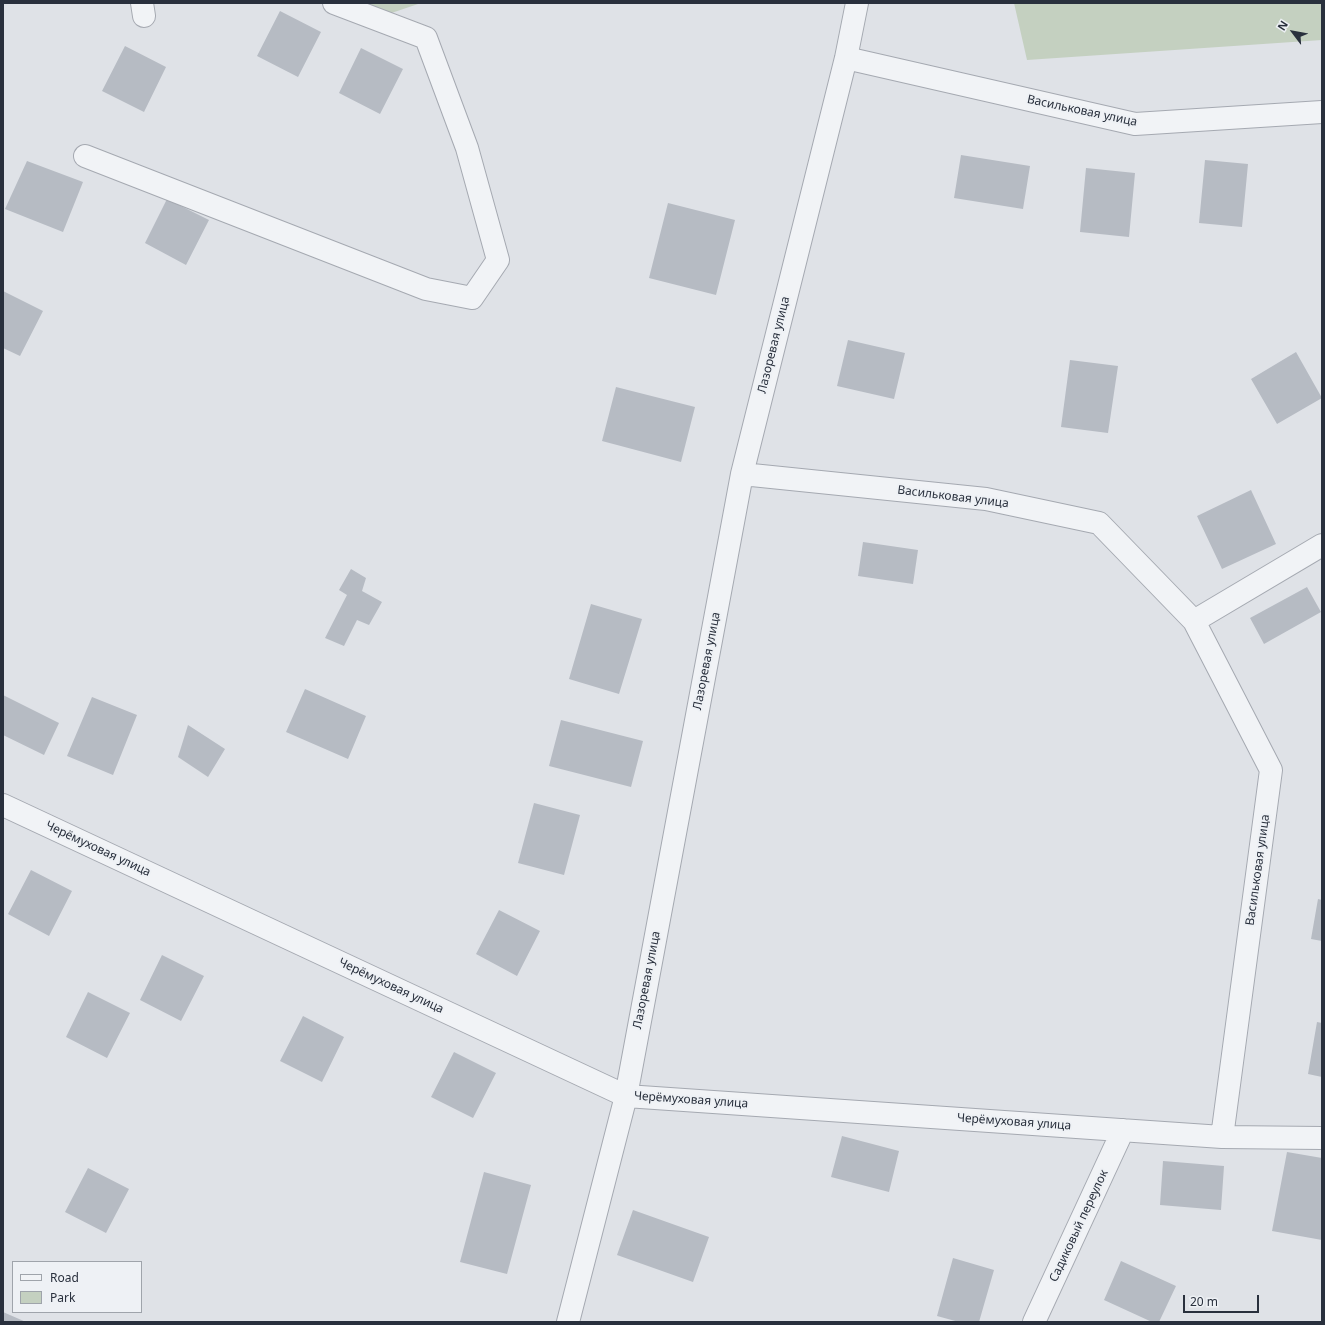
<!DOCTYPE html>
<html>
<head>
<meta charset="utf-8">
<style>
	body { margin:0 }
	#map { position:relative; width:1325px; height:1325px; overflow:hidden; background:#dfe2e7; font-family:"Noto Sans",sans-serif }
	canvas { display:block }
	.frame { position:absolute; inset:0; border:4px solid #29303d; pointer-events:none }
	.legend { position:absolute; left:12px; top:1261px; width:130px; height:52px; box-sizing:border-box; background:#eef1f5; border:1px solid #9fa4ab; margin:0; padding:5px 7px; list-style:none; font-size:12px; color:#29303d }
	.legend li { display:flex; align-items:center; gap:8px; height:20px }
	.legend b { width:20px; border:1px solid #9fa4ab }
	.north { position:absolute; left:1273px; top:12px; width:40px; height:40px; -webkit-text-stroke:3px #eef1f5; paint-order:stroke; rotate:302deg; font-size:11px; font-weight:700; line-height:16px; text-align:center; color:#29303d }
	.north::after { content:''; display:block; margin:auto; width:14px; height:18px; background:#29303d; clip-path:polygon(50% 0,100% 100%,50% 72%,0 100%) }
	.scale { position:absolute; left:1183px; top:1295px; width:76px; height:18px; box-sizing:border-box; border:2px solid #29303d; border-top:0; padding-left:5px; font-size:12px; line-height:14px; white-space:nowrap; color:#29303d; -webkit-text-stroke:3px #eef1f5; paint-order:stroke }
</style>
</head>
<body>
<div id="map">
<canvas width="1325" height="1325"></canvas>
<div class="frame"></div>
<ul class="legend">
<li><b style="height:5px;background:#f1f3f6"></b>Road</li>
<li><b style="height:11px;background:#c4d0c0"></b>Park</li>
</ul>
<div class="north">N</div>
<div class="scale">20 m</div>
</div>
<script>
const context = document.querySelector('canvas').getContext('2d');
context.lineJoin = 'round';
function paint(path, color) { context.fillStyle = color; context.fill(path, 'evenodd'); }
const poly = rows => new Path2D(rows.map(r => 'M' + r).join(''));
function stroke(path, color, width, dash) { context.strokeStyle = color; context.lineWidth = width; context.lineCap = dash ? 'butt' : 'round'; context.setLineDash(dash || []); context.stroke(path); }
function write(font, color, halo, rows, align = 'center') {
  context.font = font + ' "Noto Sans",sans-serif'; context.lineWidth = 4; context.setLineDash([]); context.textBaseline = 'middle'; context.strokeStyle = halo; context.fillStyle = color; for (const [text, x, y, turn = 0] of rows) {
    context.save(); context.translate(x, y); context.rotate((+turn || 0) * Math.PI / 180); context.textAlign = isNaN(turn) ? turn : align; if (halo) context.strokeText(text, 0, 0); context.fillText(text, 0, 0); context.restore();
  }
}
paint(poly([
	[347,3,421,3,359,24],
	[1014,3,1322,3,1322,40,1027,60]
]), '#c4d0c0');
paint(poly([
	[280,11,321,32,298,77,257,56],
	[125,46,166,67,144,112,102,91],
	[361,48,403,69,380,114,339,93],
	[961,155,1030,166,1023,209,954,198],
	[1205,160,1248,164,1242,227,1199,223],
	[27,161,83,182,63,232,5,209],
	[1086,168,1135,173,1129,237,1080,232],
	[167,199,209,220,186,265,145,243],
	[668,203,735,220,716,295,649,278],
	[3,291,43,311,20,356,3,348],
	[848,340,905,353,894,399,837,386],
	[1296,352,1322,398,1277,424,1251,379],
	[1070,360,1118,366,1108,433,1061,427],
	[616,387,695,407,681,462,602,441],
	[1251,490,1276,544,1222,569,1197,516],
	[863,542,918,550,913,584,858,576],
	[351,569,366,578,362,591,382,602,369,625,357,620,344,646,325,638,347,595,339,590],
	[1307,587,1321,612,1264,644,1250,618],
	[591,604,642,619,619,694,569,679],
	[305,689,366,716,348,759,286,732],
	[3,695,59,723,44,755,3,735],
	[92,697,137,715,113,775,67,756],
	[561,720,643,741,631,787,549,766],
	[188,725,225,749,208,777,178,757],
	[534,803,580,815,564,875,518,863],
	[31,870,72,891,49,936,8,914],
	[1318,899,1322,900,1322,941,1311,939],
	[499,910,540,931,517,976,476,954],
	[162,955,204,976,181,1021,140,1000],
	[88,992,130,1013,107,1058,66,1037],
	[303,1016,344,1037,322,1082,280,1061],
	[1317,1022,1322,1023,1322,1077,1308,1074],
	[454,1052,496,1073,473,1118,431,1097],
	[842,1136,899,1151,889,1192,831,1177],
	[1287,1152,1322,1158,1322,1240,1272,1231],
	[1163,1161,1224,1166,1221,1210,1160,1205],
	[88,1168,129,1189,106,1233,65,1212],
	[484,1172,531,1185,507,1274,460,1262],
	[633,1210,709,1237,693,1282,617,1255],
	[953,1258,994,1270,979,1322,959,1322,937,1316],
	[1121,1261,1176,1286,1159,1322,1152,1322,1104,1300],
	[3,1312,26,1322,3,1322]
]), '#b6bbc3');
const street = poly([
	[142,3,144,16],
	[846,58,1135,124,1322,112],
	[85,156,426,289,472,298,498,260,467,148,426,38,334,3],
	[742,474,986,499,1099,523,1194,621,1271,770,1222,1137],
	[1194,621,1322,545],
	[3,805,626,1096,1222,1137,1322,1138],
	[568,1322,626,1096,742,474,846,58,857,3],
	[1034,1322,1123,1130]
]);
stroke(street, '#a5a9b1', 24);
stroke(street, '#f1f3f6', 22);
write('12px', '#29303d', '#eef1f5', [
	["Васильковая улица",1082,111,12],
	["Лазоревая улица",774,345,-76],
	["Васильковая улица",953,497,7],
	["Лазоревая улица",707,661,-79],
	["Черёмуховая улица",98,849,25],
	["Васильковая улица",1258,870,-82],
	["Лазоревая улица",647,980,-79],
	["Черёмуховая улица",391,986,25],
	["Черёмуховая улица",691,1100,4],
	["Черёмуховая улица",1014,1122,4],
	["Садиковый переулок",1079,1226,-65]
]);
</script>
</body>
</html>
